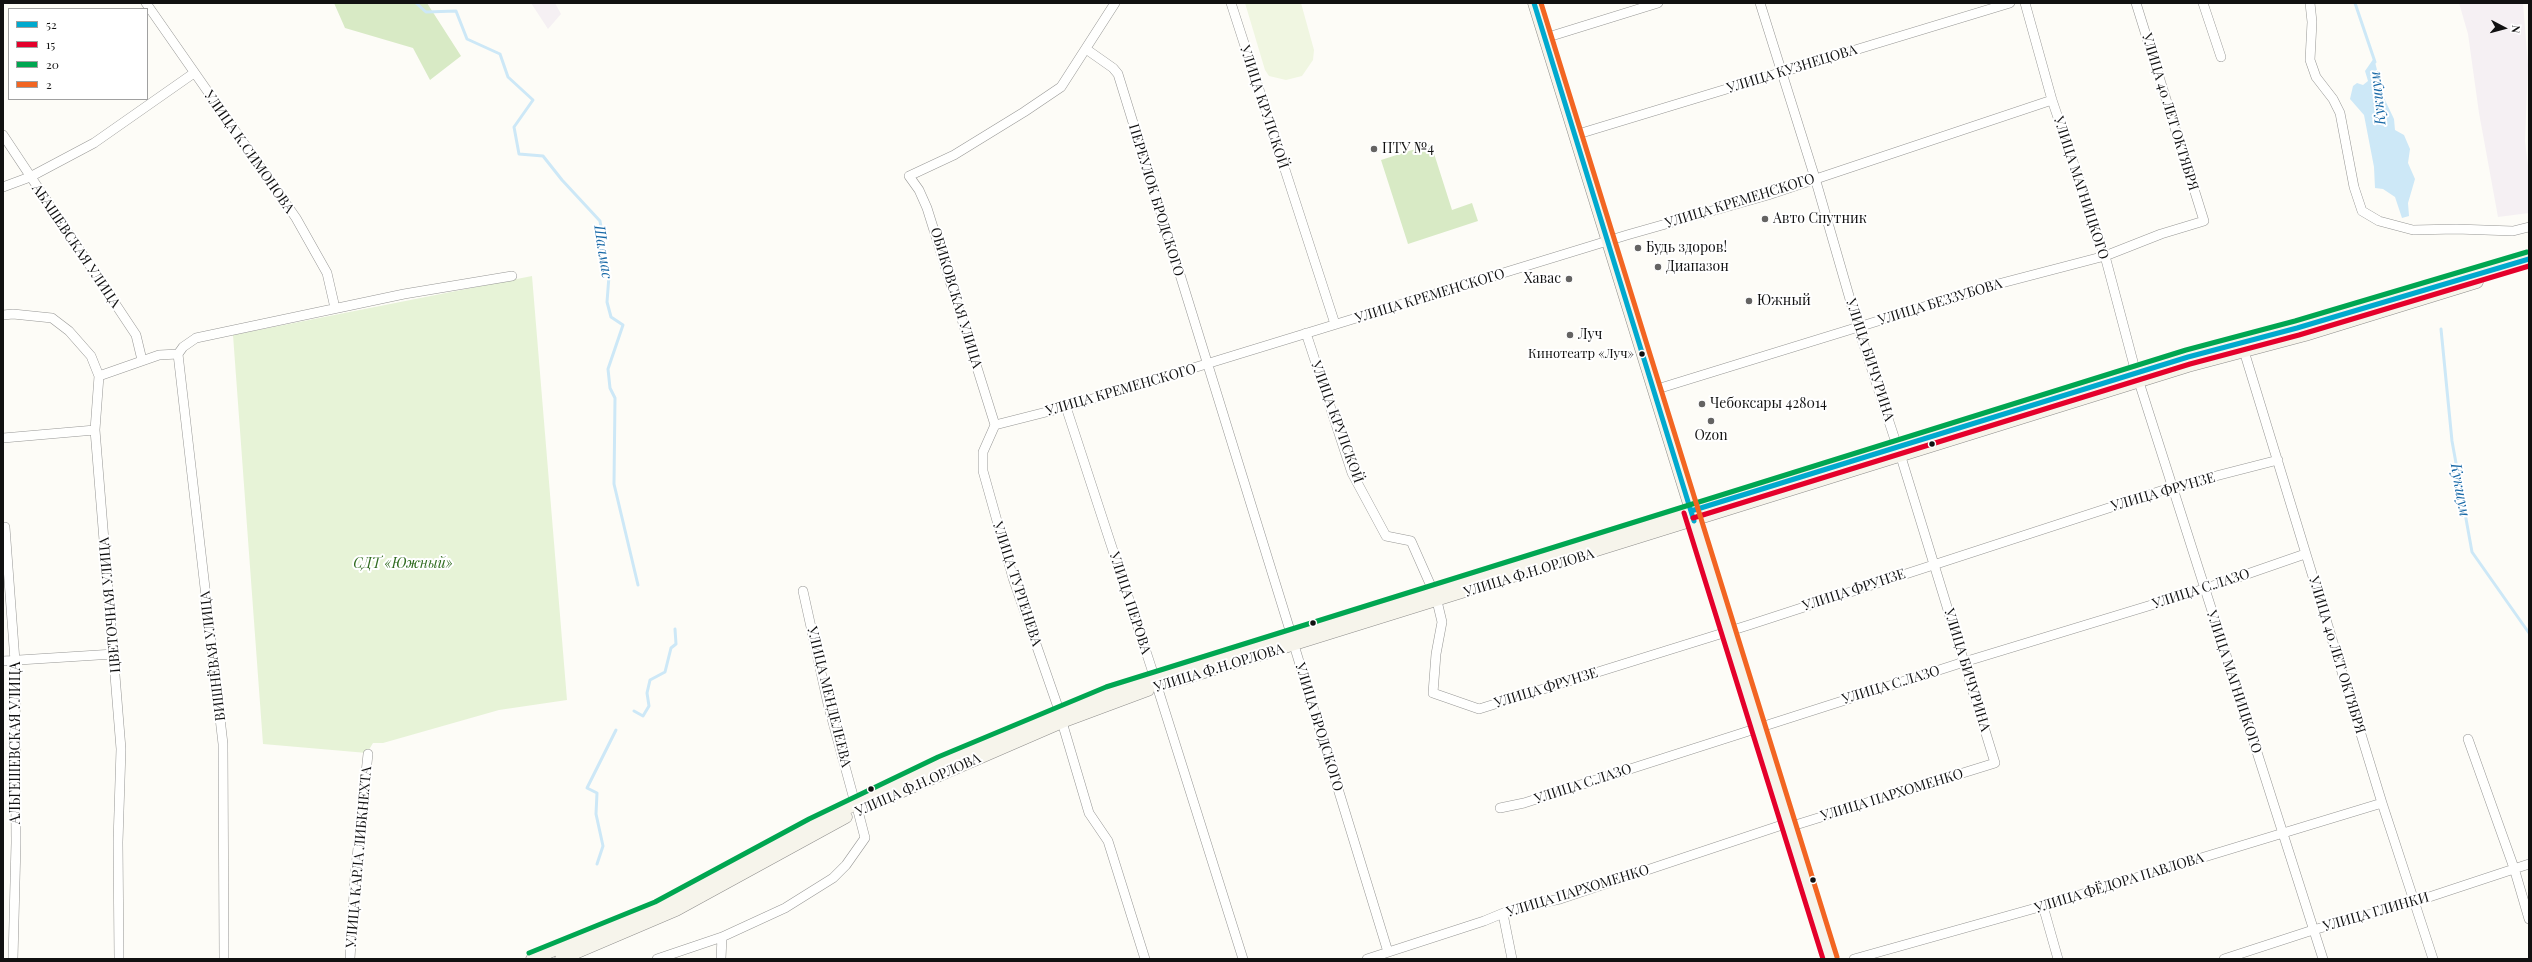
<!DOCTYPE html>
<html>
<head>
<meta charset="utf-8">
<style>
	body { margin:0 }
	#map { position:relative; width:2532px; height:962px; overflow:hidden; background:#fdfcf7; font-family:"Playfair Display",serif }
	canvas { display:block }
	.frame { position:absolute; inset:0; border:4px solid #111; pointer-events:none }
	.legend { position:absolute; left:8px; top:8px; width:140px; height:92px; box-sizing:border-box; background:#fff; border:1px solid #a0a0a0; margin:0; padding:5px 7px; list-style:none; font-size:12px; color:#111 }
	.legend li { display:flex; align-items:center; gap:8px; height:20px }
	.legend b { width:20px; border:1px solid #a0a0a0 }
	.north { position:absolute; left:2484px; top:8px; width:40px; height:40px; -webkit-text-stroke:3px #fff; paint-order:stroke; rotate:96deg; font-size:11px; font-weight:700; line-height:16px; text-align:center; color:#111 }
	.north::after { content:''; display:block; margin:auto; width:14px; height:18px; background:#111; clip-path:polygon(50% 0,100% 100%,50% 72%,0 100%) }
</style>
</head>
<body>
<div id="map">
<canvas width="2532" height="962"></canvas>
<div class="frame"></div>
<ul class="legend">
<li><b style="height:5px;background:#00a9ce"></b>52</li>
<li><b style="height:5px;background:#e4002b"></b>15</li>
<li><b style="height:5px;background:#00a651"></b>20</li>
<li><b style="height:5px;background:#f26522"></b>2</li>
</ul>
<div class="north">N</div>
</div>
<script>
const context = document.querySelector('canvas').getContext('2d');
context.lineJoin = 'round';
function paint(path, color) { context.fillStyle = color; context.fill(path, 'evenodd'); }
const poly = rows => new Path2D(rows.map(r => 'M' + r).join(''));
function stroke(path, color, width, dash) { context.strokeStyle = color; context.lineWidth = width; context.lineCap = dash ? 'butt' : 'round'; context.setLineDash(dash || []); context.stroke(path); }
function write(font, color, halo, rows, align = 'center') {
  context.font = font + ' "Playfair Display",serif'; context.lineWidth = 4; context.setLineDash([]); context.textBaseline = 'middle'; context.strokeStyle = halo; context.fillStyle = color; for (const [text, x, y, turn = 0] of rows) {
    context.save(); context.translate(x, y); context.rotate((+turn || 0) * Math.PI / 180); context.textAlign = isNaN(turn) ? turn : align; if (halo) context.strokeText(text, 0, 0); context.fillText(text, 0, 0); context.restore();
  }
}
paint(poly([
	[531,3,555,3,561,14,548,29],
	[2459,3,2523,3,2528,65,2525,141,2529,174,2529,213,2498,217,2479,113,2468,34]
]), '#f5f0f3');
paint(poly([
	[532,276,567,700,499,710,383,743,373,743,367,753,263,744,233,335]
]), '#e7f3d7');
paint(poly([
	[334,3,427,3,461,56,430,80,413,48,345,28],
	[1431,144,1452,210,1472,203,1478,221,1408,244,1381,160]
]), '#d8eac5');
paint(poly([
	[1245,3,1301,3,1314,50,1313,60,1302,76,1286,80,1269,76,1265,70]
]), '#f0f6e1');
paint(poly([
	[2374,58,2384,98,2394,119,2395,130,2404,135,2410,149,2408,163,2415,179,2408,203,2409,216,2402,218,2395,197,2383,189,2375,188,2374,167,2364,115,2350,99,2353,86,2357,83,2363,85,2368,81,2365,71]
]), '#cde8f7');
stroke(poly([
	[416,3,426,12,456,11,467,39,500,54,508,77,533,100,514,127,519,154,543,156,562,180,600,221,609,276,607,302,611,317,623,325,608,369,610,388,615,398,614,484,638,585],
	[2355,3,2375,62],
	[2441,329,2452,441,2472,552,2529,633],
	[634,711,643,716,649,706,647,693,650,680,665,672,671,648,676,644,675,629],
	[597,864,603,846,596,814,597,793,587,788,616,730]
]), '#cde8f7', 3);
const street = poly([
	[146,3,296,218,327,273,335,308],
	[1231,3,1335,324],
	[1760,3,1815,178,1858,327,1898,449],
	[2025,3,2052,100,2105,256,2136,373],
	[2203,3,2221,57],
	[2310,3,2312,22,2310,60,2316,77,2333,99,2340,113,2354,187,2362,211,2379,221,2413,230,2456,229,2513,231,2529,227],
	[1545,38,1658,3],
	[1086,49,1113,68,1118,74,1292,637],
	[3,135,136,335,142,360],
	[1575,135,2010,3],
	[3,187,30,177,94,143,194,73],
	[3,315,13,314,52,318,69,331,91,356,99,376,95,430,121,749,118,842,119,959],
	[1306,333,1352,473,1386,536,1411,541,1434,593],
	[2244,351,2382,803,2433,959],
	[178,354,223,744,224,959],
	[99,376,159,355,178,354,183,347,196,338,404,294,512,276],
	[2139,382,2323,959],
	[1654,390,1998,284,2105,256,2161,234,2204,221,2136,3],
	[1066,407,1155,679],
	[995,425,1066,407,1627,235,1768,195,2052,100],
	[995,425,927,208,919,190,909,176,954,155,1024,112,1061,87,1115,3],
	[995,425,983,452,983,471,1013,578,1060,713],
	[3,438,95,430],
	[5,527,15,661,16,843,13,959],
	[803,591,828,704,855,803],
	[1437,601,1442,622,1436,654,1433,693,1479,709,1749,625,2173,487,2278,460],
	[1294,645,1388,952],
	[3,661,114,654],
	[1157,686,1243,959],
	[1062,722,1089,813,1108,841,1145,959],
	[2468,739,2514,868,2529,919],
	[1500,808,1524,803,1964,662,2204,589,2305,554],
	[1789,827,1995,763,1901,457],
	[2043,906,2058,959],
	[1503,914,1512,959],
	[350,959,355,876,368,754],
	[657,959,722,937,785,908,833,878,846,865,865,838,858,811],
	[721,959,722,937],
	[1367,959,1484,921,1513,909,1560,899,1788,823],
	[1854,959,2043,906,2382,803],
	[2224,959,2313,930,2414,902,2529,864]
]);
const secondary = poly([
	[1534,3,1830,959],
	[1169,683,2188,366,2305,335,2477,282],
	[875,803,1062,722,1148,690],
	[532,959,658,908,812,825,941,763,1108,694,2188,357,2297,328,2529,259],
	[561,959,676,910,846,817]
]);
stroke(street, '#979795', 10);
stroke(secondary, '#8e8d8b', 13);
stroke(street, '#fffffe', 9);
stroke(secondary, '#f6f4eb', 12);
stroke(poly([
	[1534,3,1694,521],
	[1691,511,2188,357,2297,328,2529,259]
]), '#00a9ce', 5);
stroke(poly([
	[1684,513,1823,959],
	[1693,518,2190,364,2299,335,2529,266]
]), '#e4002b', 5);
stroke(poly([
	[529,953,655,902,809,819,938,757,1106,687,2186,350,2295,321,2527,252]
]), '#00a651', 5);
stroke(poly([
	[1541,3,1837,957]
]), '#f26522', 5);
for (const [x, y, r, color] of [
	[1374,149,4,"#646362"],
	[1765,219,4,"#646362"],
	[1638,248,4,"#646362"],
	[1658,267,4,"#646362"],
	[1569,279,4,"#646362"],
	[1749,301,4,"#646362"],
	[1570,335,4,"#646362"],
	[1642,354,3.5,"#111"],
	[1702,404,4,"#646362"],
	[1711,421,4,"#646362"],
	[1932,444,3.5,"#111"],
	[1313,623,3.5,"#111"],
	[871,789,3.5,"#111"],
	[1813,880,3.5,"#111"]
]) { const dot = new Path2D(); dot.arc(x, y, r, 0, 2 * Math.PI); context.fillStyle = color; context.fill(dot); stroke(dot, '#fff', 1.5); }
write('13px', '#111', '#fff', [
	["Кинотеатр «Луч»",1634,354]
], 'right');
write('14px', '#111', '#fff', [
	["УЛИЦА КУЗНЕЦОВА",1792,69,-17],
	["УЛИЦА КРУПСКОЙ",1264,107,72],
	["УЛИЦА 40 ЛЕТ ОКТЯБРЯ",2170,112,73],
	["УЛИЦА К.СИМОНОВА",249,152,55],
	["УЛИЦА МАГНИЦКОГО",2081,188,72],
	["ПЕРЕУЛОК БРОДСКОГО",1156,200,73],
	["УЛИЦА КРЕМЕНСКОГО",1740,201,-17],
	["АБАШЕВСКАЯ УЛИЦА",76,246,56],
	["УЛИЦА КРЕМЕНСКОГО",1430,296,-17],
	["ОБИКОВСКАЯ УЛИЦА",956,298,73],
	["УЛИЦА БЕЗЗУБОВА",1940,302,-17],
	["УЛИЦА БИЧУРИНА",1870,360,72],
	["УЛИЦА КРЕМЕНСКОГО",1121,390,-16],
	["УЛИЦА КРУПСКОЙ",1337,422,70],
	["УЛИЦА ФРУНЗЕ",2163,492,-16],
	["УЛИЦА Ф.Н.ОРЛОВА",1529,573,-17],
	["УЛИЦА ТУРГЕНЕВА",1017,584,72],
	["УЛИЦА С.ЛАЗО",2201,589,-18],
	["УЛИЦА ФРУНЗЕ",1854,590,-18],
	["УЛИЦА ПЕРОВА",1130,603,72],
	["ЦВЕТОЧНАЯ УЛИЦА",110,605,-95],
	["УЛИЦА 40 ЛЕТ ОКТЯБРЯ",2337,655,73],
	["ВИШНЁВАЯ УЛИЦА",213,656,-97],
	["УЛИЦА Ф.Н.ОРЛОВА",1219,668,-17],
	["УЛИЦА БИЧУРИНА",1967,670,73],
	["УЛИЦА МАГНИЦКОГО",2234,682,72],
	["УЛИЦА С.ЛАЗО",1891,685,-17],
	["УЛИЦА ФРУНЗЕ",1546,688,-17],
	["УЛИЦА МЕНДЕЛЕЕВА",829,697,76],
	["УЛИЦА БРОДСКОГО",1319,727,73],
	["АЛЬГЕШЕВСКАЯ УЛИЦА",16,743,-90],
	["УЛИЦА С.ЛАЗО",1583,784,-18],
	["УЛИЦА Ф.Н.ОРЛОВА",918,785,-24],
	["УЛИЦА ПАРХОМЕНКО",1892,795,-17],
	["УЛИЦА КАРЛА ЛИБКНЕХТА",359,857,-85],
	["УЛИЦА ФЁДОРА ПАВЛОВА",2119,883,-17],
	["УЛИЦА ПАРХОМЕНКО",1578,891,-17],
	["УЛИЦА ГЛИНКИ",2376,912,-16]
]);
write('14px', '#111', '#fff', [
	["ПТУ №4",1382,149],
	["Авто Спутник",1773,219],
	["Будь здоров!",1646,248],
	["Диапазон",1666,267],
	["Хавас",1561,279,"right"],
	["Южный",1757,301],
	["Луч",1578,335],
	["Чебоксары 428014",1710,404],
	["Ozon",1711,436,"center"]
], 'left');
write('italic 14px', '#2f6b1f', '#fff', [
	["СДТ «Южный»",403,564]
]);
write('italic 15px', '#1768a6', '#fff', [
	["Кукшум",2378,98,-96],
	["Шалмас",603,252,81],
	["Кукшум",2460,490,80]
]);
</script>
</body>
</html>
